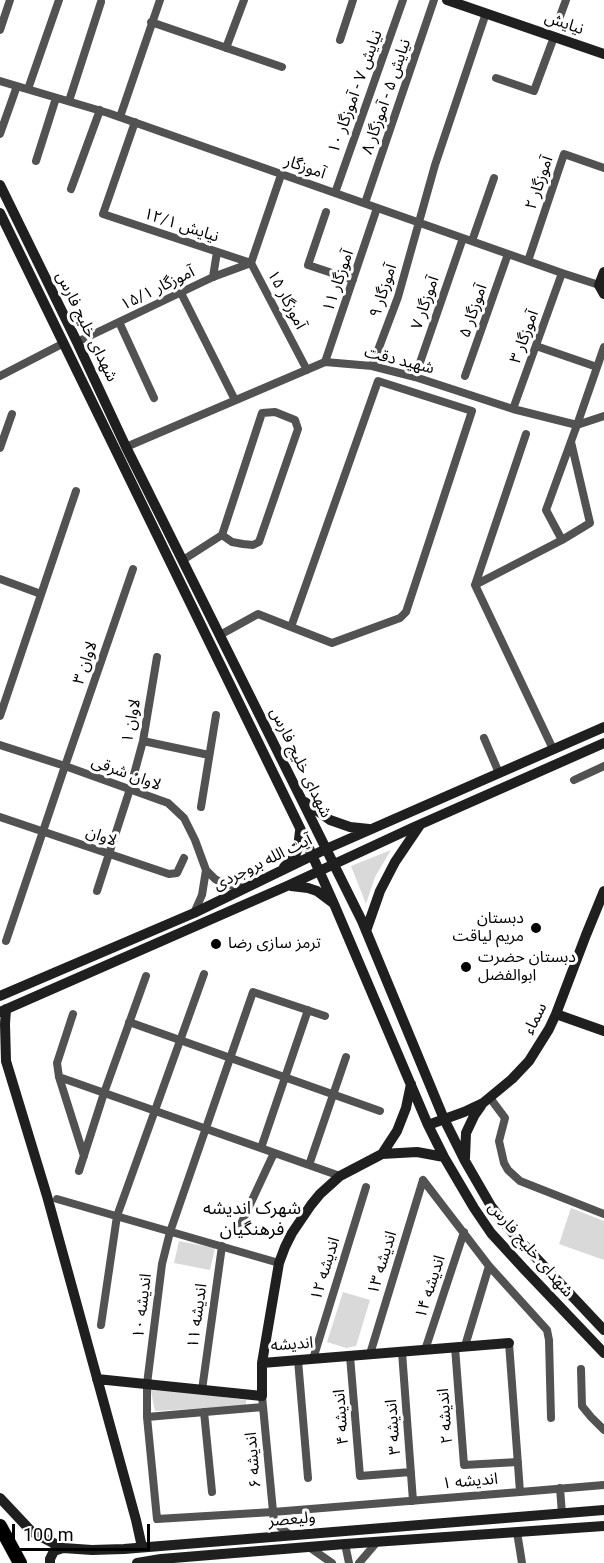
<!DOCTYPE html>
<html>
<head>
<meta charset="utf-8">
<style>
	body { margin:0 }
	#map { position:relative; width:604px; height:1563px; overflow:hidden; background:#fff; font-family:Roboto,sans-serif }
	canvas { display:block }
	.scale { position:absolute; left:12px; top:1524px; width:138px; height:27px; box-sizing:border-box; border:3px solid #000; border-top:0; padding-left:8px; font-size:18px; line-height:21px; white-space:nowrap; color:#000; -webkit-text-stroke:4px #fff; paint-order:stroke }
</style>
</head>
<body>
<div id="map">
<canvas width="604" height="1563"></canvas>
<div class="scale">100 m</div>
</div>
<script>
const context = document.querySelector('canvas').getContext('2d');
context.lineJoin = 'round';
function paint(path, color) { context.fillStyle = color; context.fill(path, 'evenodd'); }
const poly = rows => new Path2D(rows.map(r => 'M' + r).join(''));
function stroke(path, color, width, dash) { context.strokeStyle = color; context.lineWidth = width; context.lineCap = dash ? 'butt' : 'round'; context.setLineDash(dash || []); context.stroke(path); }
function write(font, color, halo, rows, align = 'center') {
  context.font = font + ' Roboto,"Noto Sans Arabic",sans-serif'; context.lineWidth = 6; context.setLineDash([]); context.textBaseline = 'middle'; context.strokeStyle = halo; context.fillStyle = color; for (const [text, x, y, turn = 0] of rows) {
    context.save(); context.translate(x, y); context.rotate((+turn || 0) * Math.PI / 180); context.textAlign = isNaN(turn) ? turn : align; if (halo) context.strokeText(text, 0, 0); context.fillText(text, 0, 0); context.restore();
  }
}
paint(poly([
	[391,850,375,877,366,904,351,866],
	[571,1208,604,1221,604,1260,559,1244],
	[179,1241,215,1248,210,1270,174,1263],
	[343,1292,370,1300,356,1346,346,1348,327,1342],
	[150,1387,246,1400,246,1406,155,1411]
]), '#d9d9d9');
const highway = poly([
	[0,1526,20,1563]
]);
stroke(highway, '#dbdbdb', 15);
stroke(poly([
	[559,19,566,0],
	[151,22,282,67],
	[0,30,10,0],
	[340,40,353,0],
	[226,48,244,0],
	[496,78,534,91,554,37],
	[0,81,108,113,562,273,599,285],
	[28,89,59,0],
	[69,101,101,2],
	[120,117,160,0],
	[135,122,103,214,251,263],
	[0,134,17,86],
	[36,161,56,98],
	[281,175,251,263,307,370],
	[71,189,100,110],
	[335,193,403,0],
	[365,203,434,0],
	[326,212,308,265,353,280],
	[472,241,494,178],
	[528,261,564,154,604,168],
	[213,277,217,252],
	[181,293,235,400],
	[119,322,154,398],
	[77,342,213,277,251,263],
	[536,346,597,367],
	[325,362,377,208],
	[372,366,398,297,435,165,486,13],
	[0,376,64,343],
	[465,376,508,254],
	[415,377,463,238],
	[513,409,562,273],
	[526,434,475,585,553,749],
	[126,447,325,362,372,366,415,377,513,409,577,425,604,416],
	[0,448,12,414],
	[562,540,590,523,571,442],
	[183,560,222,535,262,413,275,412,295,420,298,429,259,542,253,545,243,544,232,542,222,535],
	[0,579,41,594],
	[475,585,562,540,546,510,577,425,604,347],
	[220,635,258,614,291,627,332,643,400,618,406,612,472,411,378,381,291,627],
	[0,716,76,491],
	[484,738,499,773],
	[143,741,209,755],
	[0,745,65,766,168,803,184,818,195,840,206,870,215,879,224,884,244,888],
	[574,780,604,766],
	[201,807,216,715],
	[0,817,169,874,177,873,184,858],
	[97,891,130,789,143,741,157,657],
	[194,913,202,895,206,870],
	[6,941,65,766,133,569],
	[73,1014,57,1063,59,1077,84,1156],
	[325,1016,253,992,170,1232,162,1264,147,1384,147,1417,157,1519,273,1512,520,1492,509,1343],
	[129,1022,380,1111],
	[59,1077,340,1176],
	[490,1098,505,1118,499,1141,504,1163,508,1170,520,1181,604,1214],
	[261,1148,308,1010],
	[309,1165,346,1057],
	[79,1171,104,1093,146,976],
	[423,1180,489,1266,547,1330,549,1340,551,1418],
	[57,1199,279,1263],
	[240,1226,274,1153],
	[101,1325,117,1216,204,974],
	[465,1346,489,1266],
	[455,1347,464,1465,518,1462],
	[425,1350,464,1232],
	[402,1352,413,1501],
	[370,1354,423,1180],
	[350,1356,360,1476,411,1472],
	[313,1359,366,1187],
	[298,1360,308,1478],
	[581,1369,582,1406,591,1417,604,1430],
	[202,1390,222,1246],
	[262,1396,274,1522],
	[204,1412,212,1492],
	[147,1417,263,1407],
	[560,1488,562,1514],
	[520,1492,604,1485],
	[274,1522,290,1535],
	[517,1532,522,1563],
	[345,1544,349,1563],
	[309,1547,332,1563],
	[359,1563,377,1542]
]), '#525252', 8);
stroke(poly([
	[447,0,604,54],
	[0,185,77,342,126,447,362,921,444,1119,465,1161,491,1206,509,1229,604,1330],
	[0,213,300,828,334,904,428,1125,444,1157,474,1208,491,1233,524,1269,604,1353],
	[604,272,599,285,604,294],
	[305,802,330,820,350,827,369,829],
	[284,867,295,856,298,848,300,831],
	[291,886,308,888,317,891,333,903],
	[366,931,380,891,395,862,420,825],
	[0,996,194,913,326,849,604,727],
	[6,1009,5,1024,6,1061,47,1196,136,1520,142,1547],
	[0,1012,287,886,412,828,604,743],
	[556,1014,604,1031],
	[428,1125,464,1112,483,1103,512,1079,529,1061,549,1029,556,1014,586,935,604,891],
	[382,1154,397,1131,406,1108,411,1084],
	[465,1158,466,1133,474,1116,481,1106],
	[262,1363,509,1343],
	[97,1379,262,1396,262,1363,279,1263,285,1247,292,1233,311,1205,320,1194,340,1176,382,1154,417,1152,444,1157],
	[0,1498,32,1532,63,1548,92,1550,124,1549,604,1510],
	[50,1563,50,1559,54,1551,63,1548],
	[137,1563,161,1559,345,1544,604,1526]
]), '#1f1f1f', 10);
stroke(highway, '#000', 14);
for (const [x, y, r, color] of [
	[536,928,6,"#000"],
	[216,944,6,"#000"],
	[466,967,6,"#000"]
]) { const dot = new Path2D(); dot.arc(x, y, r, 0, 2 * Math.PI); context.fillStyle = color; context.fill(dot); stroke(dot, '#fff', 2); }
write('16px', '#000', '#fff', [
	["نیایش",564,24,19],
	["نیایش ۷ - آموزگار ۱۰",356,92,-70],
	["نیایش ۵ - آموزگار ۸",387,97,-71],
	["آموزگار",305,168,19],
	["آموزگار ۲",540,183,-71],
	["نیایش ۱۲/۱",181,226,18],
	["آموزگار ۱۱",339,281,-71],
	["آموزگار ۱۵/۱",158,289,-26],
	["آموزگار ۹",384,291,-72],
	["آموزگار ۱۵",286,300,62],
	["آموزگار ۷",426,303,-71],
	["آموزگار ۵",474,311,-71],
	["شهدای خلیج فارس",86,327,64],
	["آموزگار ۳",525,337,-70],
	["شهید دقت",399,361,14],
	["لاوان ۳",86,663,-71],
	["لاوان ۱",132,721,-79],
	["شهدای خلیج فارس",300,763,64],
	["لاوان شرقی",126,774,20],
	["لاوان",101,837,19],
	["آیت الله بروجردی",263,863,-26],
	["سماء",536,1019,-63],
	["شهدای خلیج فارس",530,1250,49],
	["اندیشه ۱۳",383,1263,-73],
	["اندیشه ۱۲",326,1269,-73],
	["اندیشه ۱۴",431,1287,-72],
	["اندیشه ۱۰",143,1306,-83],
	["اندیشه ۱۱",198,1316,-82],
	["اندیشه",292,1345,-4],
	["اندیشه ۲",446,1416,-94],
	["اندیشه ۴",342,1417,-94],
	["اندیشه ۳",394,1427,-94],
	["اندیشه ۶",254,1460,-95],
	["اندیشه ۱",470,1482,-5],
	["ولیعصر",292,1520,-5]
]);
write('16px', '#000', '#fff', [
	["دبستان",524,919,"right"],
	["مریم لیاقت",524,937,"right"],
	["ترمز سازی رضا",228,944],
	["دبستان حضرت",478,958],
	["ابوالفضل",478,976]
], 'left');
write('18px', '#000', '#fff', [
	["شهرک اندیشه",252,1209],
	["فرهنگیان",252,1230]
]);
</script>
</body>
</html>
